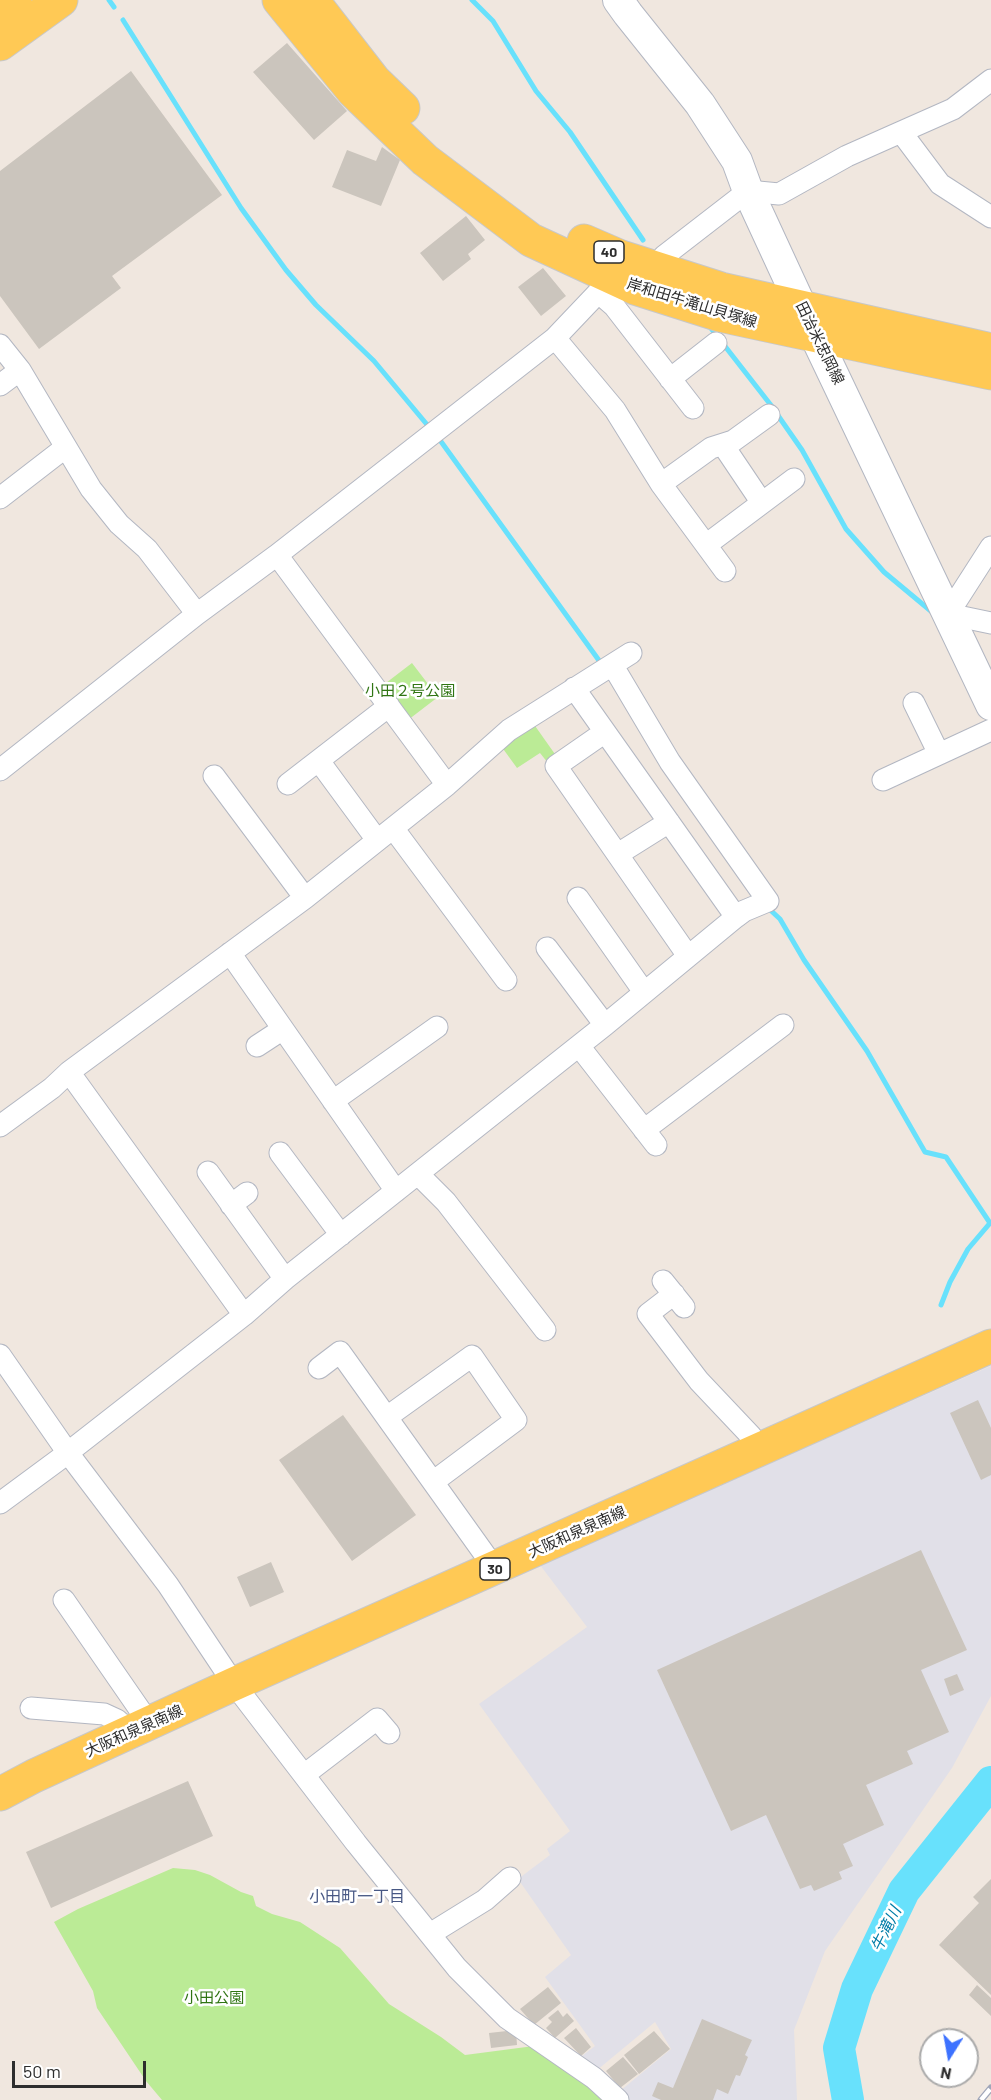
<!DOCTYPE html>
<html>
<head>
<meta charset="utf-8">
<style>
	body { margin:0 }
	#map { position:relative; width:991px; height:2100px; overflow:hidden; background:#f0e7df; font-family:Barlow,sans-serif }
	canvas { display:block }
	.north { position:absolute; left:919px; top:2028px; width:60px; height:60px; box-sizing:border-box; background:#fff; border:2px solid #ababab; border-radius:50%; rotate:191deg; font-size:16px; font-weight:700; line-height:24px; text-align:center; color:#2d2d2d }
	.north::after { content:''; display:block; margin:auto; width:21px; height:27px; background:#3d72ff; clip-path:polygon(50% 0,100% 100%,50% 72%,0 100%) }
	.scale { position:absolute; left:12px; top:2061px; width:134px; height:27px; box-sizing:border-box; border:3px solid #2d2d2d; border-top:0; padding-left:8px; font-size:18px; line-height:21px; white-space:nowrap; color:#2d2d2d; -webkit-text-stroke:4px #fff; paint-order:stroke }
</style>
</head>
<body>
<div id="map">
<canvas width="991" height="2100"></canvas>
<div class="north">N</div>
<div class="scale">50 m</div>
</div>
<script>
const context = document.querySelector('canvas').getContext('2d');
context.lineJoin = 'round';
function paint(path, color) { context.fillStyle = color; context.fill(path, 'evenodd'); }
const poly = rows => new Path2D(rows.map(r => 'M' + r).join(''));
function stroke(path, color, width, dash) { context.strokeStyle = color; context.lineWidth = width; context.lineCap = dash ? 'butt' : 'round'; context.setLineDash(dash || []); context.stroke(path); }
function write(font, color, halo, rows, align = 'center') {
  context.font = font + ' Barlow,"Noto Sans JP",sans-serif'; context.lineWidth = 5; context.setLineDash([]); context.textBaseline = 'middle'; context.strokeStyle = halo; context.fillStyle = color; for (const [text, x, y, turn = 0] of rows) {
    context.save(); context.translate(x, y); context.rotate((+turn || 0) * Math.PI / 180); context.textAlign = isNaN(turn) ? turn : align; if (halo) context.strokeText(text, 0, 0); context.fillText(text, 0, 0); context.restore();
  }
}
paint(poly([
	[991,1366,991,1696,952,1768,825,1951,794,2030,797,2100,625,2100,620,2091,671,2049,655,2022,596,2071,578,2059,595,2046,545,1977,571,1955,518,1879,550,1855,547,1849,570,1831,479,1704,587,1627,540,1565]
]), '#e1e0e8');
paint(poly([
	[412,663,438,697,408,720,382,686],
	[533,723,557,757,548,763,540,753,517,768,501,746],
	[173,1868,195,1870,210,1875,241,1892,253,1896,256,1906,272,1914,300,1922,340,1948,389,2004,441,2037,465,2055,534,2046,610,2100,162,2100,146,2081,97,2008,93,1991,54,1922,78,1909]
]), '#bbeb96');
stroke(poly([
	[109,0,114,7],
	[472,0,493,21,536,91,570,132,643,240],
	[123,20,241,208,286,270,316,305,374,361,429,427],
	[710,327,770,404,802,450,846,529,884,572,932,612],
	[437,436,603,666],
	[766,906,780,919,804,960,867,1051,925,1152,946,1157,990,1223,968,1249,950,1282,941,1305]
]), '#68e1fc', 5);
stroke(poly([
	[848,2100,839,2048,857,1989,904,1891,991,1782]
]), '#68e1fc', 32);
paint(poly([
	[287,43,347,111,314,140,253,72],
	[131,71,222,195,112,276,121,288,39,349,0,296,0,171],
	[382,147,400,160,381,206,332,187,347,150,376,161],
	[466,216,485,240,468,254,471,259,443,281,420,253],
	[543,268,566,296,541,316,518,287],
	[978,1400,991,1428,991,1475,981,1480,950,1413],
	[343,1415,416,1515,352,1561,279,1460],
	[921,1550,967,1650,921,1670,949,1732,907,1751,913,1764,866,1785,884,1825,843,1844,853,1866,839,1872,842,1879,814,1891,811,1885,800,1889,766,1815,731,1831,657,1670],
	[271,1562,284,1592,250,1607,237,1577],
	[957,1674,964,1690,950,1696,944,1679],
	[188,1781,213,1836,51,1908,26,1852],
	[991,1879,991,1995,939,1945,979,1903,973,1897],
	[977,1985,991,1998,991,2016,969,1995],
	[548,1987,561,2003,534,2025,520,2009],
	[558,2010,563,2017,567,2013,574,2021,555,2038,546,2028,552,2022,548,2018],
	[702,2019,752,2040,745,2055,748,2057,740,2076,736,2075,728,2094,717,2089,713,2100,661,2100,652,2096,658,2082,673,2088],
	[576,2028,591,2047,581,2056,564,2038],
	[516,2030,517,2045,491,2048,489,2033],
	[654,2031,670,2049,639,2074,624,2055],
	[623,2057,638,2074,620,2088,606,2071]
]), '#cbc5bd');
const minor = poly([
	[901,132,953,109,991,80],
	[663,258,664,256,748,191,779,194,847,156,901,132,940,184,991,217],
	[599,293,614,306,693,408],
	[555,338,615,410,661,484,725,571],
	[0,345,20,370,91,489,119,524,147,549,197,614],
	[670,379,716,343],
	[0,385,20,370],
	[723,445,762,503],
	[661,484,711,448,733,441,769,415],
	[0,498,66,447],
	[706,545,794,479],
	[991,547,948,614,991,623],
	[277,555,447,785],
	[574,688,736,917],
	[914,703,939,754],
	[605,732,556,766,688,956],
	[319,761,377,840],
	[0,770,197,614,277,555,555,338,612,278,616,269],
	[214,776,305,898],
	[883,780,991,730],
	[288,784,389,706],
	[393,828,506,980],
	[618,854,669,822],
	[578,898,644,992],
	[547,948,605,1025],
	[230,953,396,1191],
	[257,1046,283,1029],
	[579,1046,656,1145],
	[69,1072,244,1315],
	[333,1101,437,1027],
	[0,1126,52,1088,69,1072,305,898,447,785,509,730,631,653],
	[644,1130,783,1025],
	[280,1153,341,1235],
	[208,1172,285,1279],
	[418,1174,446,1202,545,1330],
	[231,1205,247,1193],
	[663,1281,684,1307],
	[674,1294,648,1314,699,1381,751,1436,758,1450],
	[0,1355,68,1453,168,1585,234,1684,356,1843,457,1968,507,2018,594,2078,618,2100],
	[319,1368,340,1352,488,1559,494,1569],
	[387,1417,472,1356,516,1420,433,1482],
	[0,1503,61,1458,244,1315,285,1279,605,1025,736,917,744,911,768,901,670,762,613,666],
	[64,1600,140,1710,147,1725],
	[31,1708,104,1714,117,1720,130,1732],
	[304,1775,377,1719,389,1733],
	[430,1934,485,1900,510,1878]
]);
const secondary = poly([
	[618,0,628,14,700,104,737,161,748,191,815,336,991,705]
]);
const primary = poly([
	[279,0,353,91,425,160,531,240,635,288,720,315,991,373],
	[312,0,374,80,403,108],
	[0,11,15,0],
	[0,44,61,0],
	[584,241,621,257,721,289,991,350],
	[0,1794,34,1776,234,1684,991,1346]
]);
stroke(minor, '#b3b7c2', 23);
stroke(secondary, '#b3b7c2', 32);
stroke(primary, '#c8c8c8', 35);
stroke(minor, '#fff', 21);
stroke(secondary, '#fff', 30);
stroke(primary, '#ffc955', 33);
const rail = poly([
	[981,2100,991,2088]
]);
stroke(rail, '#a0a6b9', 7);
stroke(rail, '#fff', 4.5, [14]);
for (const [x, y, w] of [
	[609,252,30],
	[495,1569,30]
]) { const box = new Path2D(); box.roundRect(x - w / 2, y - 11, w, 22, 4.5); context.fillStyle = '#fff'; context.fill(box); stroke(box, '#2d2d2d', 1.5); }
write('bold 14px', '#2d2d2d', null, [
	["40",609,252],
	["30",495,1569]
]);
write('15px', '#2d2d2d', '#fff', [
	["岸和田牛滝山貝塚線",692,303,17],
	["田治米忠岡線",820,343,64],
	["大阪和泉泉南線",577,1532,-24],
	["大阪和泉泉南線",134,1731,-24]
]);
write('15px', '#307513', '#fff', [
	["小田２号公園",410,691],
	["小田公園",214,1998]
]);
write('16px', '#485884', '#fff', [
	["小田町一丁目",357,1897]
]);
write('italic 16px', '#017ca7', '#fff', [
	["牛滝川",886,1929,-64]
]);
</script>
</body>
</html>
